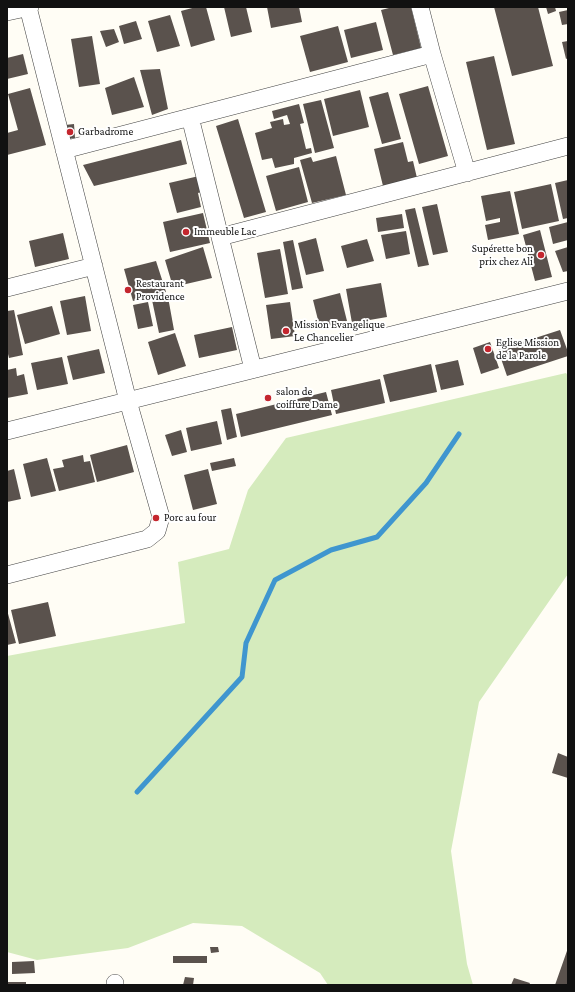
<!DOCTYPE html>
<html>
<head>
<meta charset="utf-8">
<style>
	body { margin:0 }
	#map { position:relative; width:575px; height:992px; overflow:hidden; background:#fffdf5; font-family:"Crimson Pro",serif }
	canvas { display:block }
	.frame { position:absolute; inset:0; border:8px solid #111; pointer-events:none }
</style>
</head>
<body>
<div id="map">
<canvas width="575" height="992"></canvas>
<div class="frame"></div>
</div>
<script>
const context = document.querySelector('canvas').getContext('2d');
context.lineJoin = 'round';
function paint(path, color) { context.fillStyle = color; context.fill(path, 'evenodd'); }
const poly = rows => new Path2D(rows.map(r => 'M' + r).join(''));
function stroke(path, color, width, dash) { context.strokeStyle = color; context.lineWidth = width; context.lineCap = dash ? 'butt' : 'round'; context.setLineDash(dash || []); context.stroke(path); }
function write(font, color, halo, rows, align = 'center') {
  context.font = font + ' "Crimson Pro",serif'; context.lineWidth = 4; context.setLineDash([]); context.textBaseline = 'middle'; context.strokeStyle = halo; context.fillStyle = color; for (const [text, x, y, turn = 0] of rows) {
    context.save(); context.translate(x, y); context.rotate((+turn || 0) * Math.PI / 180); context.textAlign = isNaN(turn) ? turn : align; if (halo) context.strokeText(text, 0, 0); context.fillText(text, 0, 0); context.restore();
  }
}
paint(poly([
	[566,373,568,376,568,574,479,702,451,851,467,964,473,985,328,985,320,973,242,926,193,923,128,948,37,960,7,952,7,656,185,623,178,562,229,549,248,490,286,438]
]), '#d5ebbd');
stroke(poly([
	[137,792,242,677,246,643,275,580,331,550,377,537,426,483,459,434]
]), '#3f96cf', 5);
paint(poly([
	[196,7,206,7,215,40,191,47,181,11],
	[224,7,246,7,252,32,231,37],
	[267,7,299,7,302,22,271,28],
	[393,7,411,7,421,48,393,55,381,10],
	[494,7,538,7,553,66,512,76],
	[546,7,555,7,556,11,548,14],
	[568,10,568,24,562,25,559,12],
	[170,15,180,46,157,52,148,21],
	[136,21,142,39,124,44,119,26],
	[376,22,383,50,351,58,344,30],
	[338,26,348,62,310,72,300,36],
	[114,29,119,42,106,47,100,31],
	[92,36,100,84,79,87,71,39],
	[568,41,568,58,566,59,562,42],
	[23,54,28,74,7,79,7,58],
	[494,56,515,144,487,150,466,62],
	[160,69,168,109,152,115,140,70],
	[134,77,144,107,112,115,105,88],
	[428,86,448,156,419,164,399,94],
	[30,88,46,145,7,155,7,133,18,130,8,94],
	[360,90,369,127,333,136,324,99],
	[388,92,401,139,382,144,369,97],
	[321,100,334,148,315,153,303,104],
	[299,104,304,123,300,124,306,149,311,148,312,153,294,158,294,164,275,168,272,158,262,160,255,133,272,128,270,122,283,119,284,125,290,124,287,115,274,119,272,111],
	[238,119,266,212,244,218,216,126],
	[74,124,75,138,66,139,65,125],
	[181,140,187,164,94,186,83,165],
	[403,142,408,162,413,161,417,178,383,186,374,149],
	[336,156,346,195,312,203,300,160,311,157,313,162],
	[299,167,308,202,276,211,266,176],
	[199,176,204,191,198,193,201,207,177,213,169,183],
	[568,180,568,218,563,219,555,183],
	[551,184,559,221,522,229,514,192],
	[510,191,519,234,488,240,485,225,500,222,500,218,486,221,481,196],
	[437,204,448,252,433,255,422,207],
	[415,208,429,265,418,267,405,210],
	[203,213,210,243,170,252,163,222],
	[402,214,404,228,378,232,376,218],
	[568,222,568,240,553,244,549,227],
	[540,230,552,277,535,281,523,235],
	[406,231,410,254,386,259,381,235],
	[63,233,69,259,35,267,29,241],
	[316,238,324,271,306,275,298,243],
	[367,239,374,261,347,268,341,246],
	[293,240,303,288,292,290,283,242],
	[203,247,212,278,173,287,165,260],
	[568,247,568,271,563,272,555,251],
	[280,249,288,294,265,298,257,253],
	[156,261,166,292,133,301,124,269],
	[381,283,387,317,352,323,346,289],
	[340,293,347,321,320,328,313,300],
	[85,296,91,331,67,335,60,301],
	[168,297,174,330,159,333,152,300],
	[148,302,153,326,138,329,133,305],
	[290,302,295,336,271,339,266,305],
	[52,306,60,334,25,344,17,315],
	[14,310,23,355,9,358,7,350,7,311],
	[232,327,237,350,199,358,194,335],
	[560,330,568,352,568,356,507,376,498,350],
	[175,333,186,366,158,375,148,342],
	[490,342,499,368,481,374,473,348],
	[99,349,105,373,73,380,67,356],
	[62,357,68,384,37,390,31,363],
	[458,360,464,385,441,390,435,365],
	[431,364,437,392,390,402,383,375],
	[16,368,17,376,24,374,28,394,7,398,7,370],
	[380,379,385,403,336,414,331,390],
	[326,392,332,415,241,437,236,414],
	[231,408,237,437,227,440,221,410],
	[217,421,222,444,191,451,186,428],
	[181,430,187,452,172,456,165,435],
	[127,445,134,472,97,482,90,455],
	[83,455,84,462,90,461,95,482,59,491,53,469,64,467,62,460],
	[47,458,56,491,31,497,23,464],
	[234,458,236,466,212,471,210,463],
	[14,469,21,499,7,502,7,471],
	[208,469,217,504,193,510,184,475],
	[48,602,56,636,19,644,11,610],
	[7,610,16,643,7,645],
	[558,753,568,757,568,778,552,773],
	[210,947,218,947,219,952,211,953],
	[568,948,568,985,555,985],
	[173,956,207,956,207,963,173,963],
	[34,961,35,973,12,974,12,962],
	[185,977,194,978,193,985,183,985],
	[514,978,530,983,529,985,511,985],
	[7,982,26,982,26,985,7,985]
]), '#5a524d');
const minor = poly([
	[7,12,30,7],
	[432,54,467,173],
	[190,117,253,369],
	[64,150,432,54,420,7],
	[220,237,568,146],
	[7,288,94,266],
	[7,431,568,291],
	[7,575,147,539,157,531,161,517,128,401,28,7],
	[115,983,115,985]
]);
stroke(minor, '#444', 18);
stroke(minor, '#fff', 17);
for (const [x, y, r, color] of [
	[70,132,4,"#c4262e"],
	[186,232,4,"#c4262e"],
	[541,255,4,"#c4262e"],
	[128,290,4,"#c4262e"],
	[286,331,4,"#c4262e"],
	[488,349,4,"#c4262e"],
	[268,398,4,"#c4262e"],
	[156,518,4,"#c4262e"]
]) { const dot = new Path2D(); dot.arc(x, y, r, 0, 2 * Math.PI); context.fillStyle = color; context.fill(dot); stroke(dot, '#fff', 1.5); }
write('11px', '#111', '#fff', [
	["Garbadrome",78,132],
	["Immeuble Lac",194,232],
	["Supérette bon",533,249,"right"],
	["prix chez Ali",533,262,"right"],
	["Restaurant",136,284],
	["Providence",136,297],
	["Mission Evangelique",294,325],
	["Le Chancelier",294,338],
	["Eglise Mission",496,343],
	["de la Parole",496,356],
	["salon de",276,392],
	["coiffure Dame",276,405],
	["Porc au four",164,518]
], 'left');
</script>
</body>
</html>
